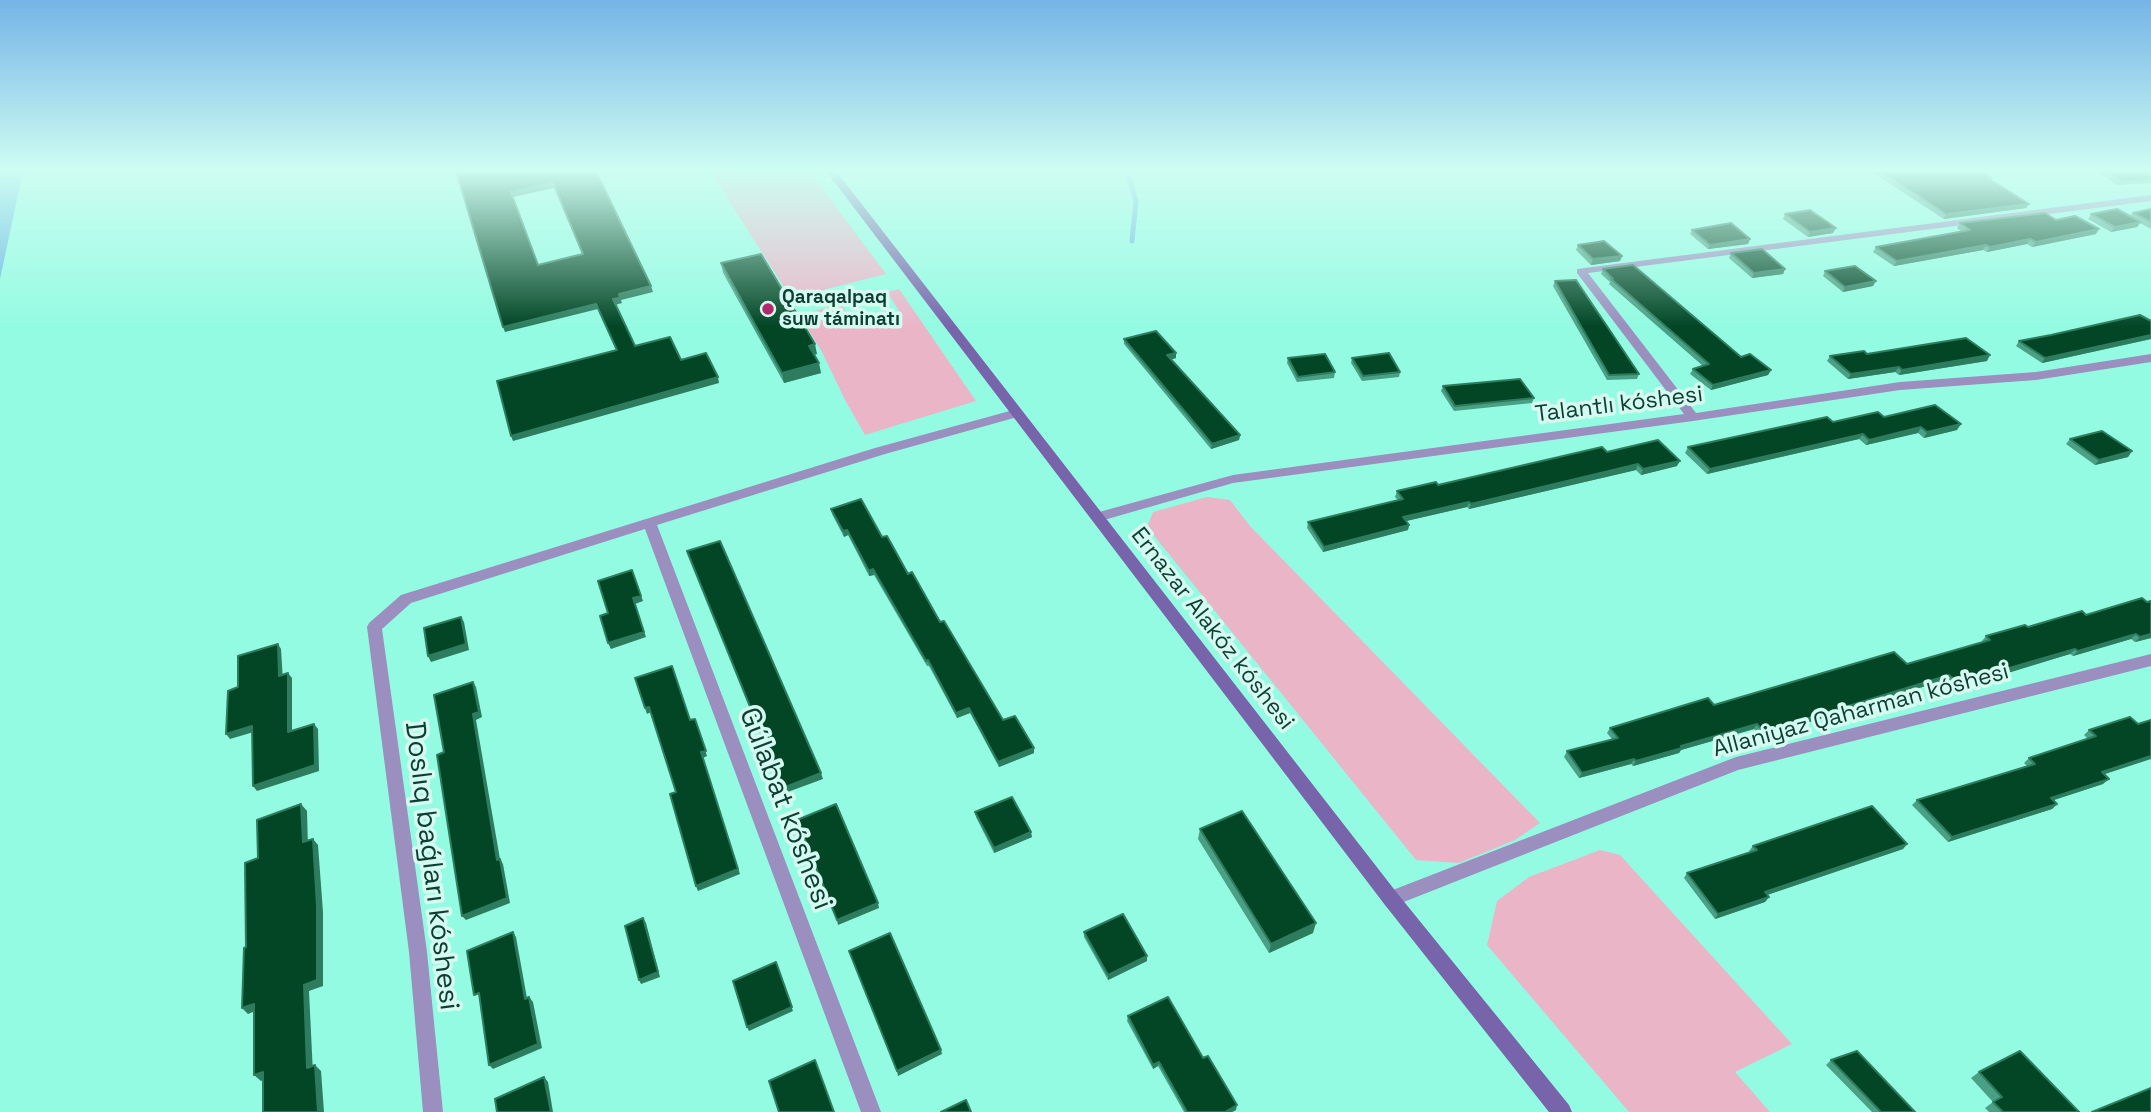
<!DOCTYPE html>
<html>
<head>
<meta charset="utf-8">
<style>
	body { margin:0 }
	canvas { display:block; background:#93fbe1 }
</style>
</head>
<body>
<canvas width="2151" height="1112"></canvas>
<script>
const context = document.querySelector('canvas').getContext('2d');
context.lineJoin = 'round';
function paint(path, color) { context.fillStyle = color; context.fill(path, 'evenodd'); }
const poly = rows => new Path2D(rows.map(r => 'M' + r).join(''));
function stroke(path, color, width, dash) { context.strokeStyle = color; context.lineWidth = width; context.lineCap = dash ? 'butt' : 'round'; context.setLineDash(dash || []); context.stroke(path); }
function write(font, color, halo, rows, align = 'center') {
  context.font = font + ' "Space Grotesk",sans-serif'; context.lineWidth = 7; context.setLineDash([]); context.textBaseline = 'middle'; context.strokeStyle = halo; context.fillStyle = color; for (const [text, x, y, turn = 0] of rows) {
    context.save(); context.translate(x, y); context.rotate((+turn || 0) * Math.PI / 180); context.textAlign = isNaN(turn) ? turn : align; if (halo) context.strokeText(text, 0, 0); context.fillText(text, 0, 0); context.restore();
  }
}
paint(poly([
	[710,171,809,171,886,274,791,298],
	[899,289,976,401,865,435,845,400,822,352,799,315,841,304,856,329,903,317,887,292],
	[1207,497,1230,500,1250,526,1540,823,1515,840,1459,863,1416,860,1147,527,1153,512],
	[1600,850,1620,855,1792,1044,1735,1072,1770,1112,1629,1112,1487,945,1497,901,1529,877]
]), '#ebb5c8');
paint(poly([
	[0,171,23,171,0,279]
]), '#69b5e2');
stroke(poly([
	[1127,171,1136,201,1132,241]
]), '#69b5e2', 5);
paint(poly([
	[2139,171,2151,171,2151,179,2148,178,2139,171],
	[2151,195,2151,201,1588,273,1696,413,1900,382,2036,372,2151,354,2151,362,2036,380,1900,390,1693,421,1233,483,1097,522,1090,517,1092,514,1233,475,1684,414,1577,273,1577,269,2151,195],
	[1017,409,1023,413,1021,416,885,454,657,525,881,1112,861,1112,645,529,411,603,382,629,427,952,443,1112,423,1112,409,952,367,627,369,623,401,595,875,448,1017,409],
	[2151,654,2151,666,1738,770,1391,907,1385,905,1382,899,1385,893,1736,757,2151,654]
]), '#9a8fbf');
paint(poly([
	[826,171,836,171,1397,893,1569,1105,1572,1112,1549,1112,1385,905,826,171]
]), '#7864ab');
paint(poly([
	[1870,171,1981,171,1991,180,2029,204,2026,208,1944,219],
	[2097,171,2144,171,2151,175,2151,183,2117,185],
	[2151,209,2151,229,2140,223,2137,227,2111,232,2088,219,2091,214,2130,216,2133,213],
	[1785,214,1833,233,1808,237,1783,219],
	[2056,220,2096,234,2032,247,2027,244,1987,252,1983,250,1894,266,1873,252,1876,247,1962,232,1957,228,1960,223],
	[1692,230,1750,239,1748,244,1708,249,1690,234],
	[1578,245,1622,256,1620,261,1591,265,1576,250],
	[1731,253,1785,269,1783,274,1752,278,1729,258],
	[721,263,817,354,814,355,821,373,784,383,723,273],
	[1603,269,1741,357,1771,370,1768,375,1711,390,1690,374,1693,369,1703,366,1609,284,1610,282,1601,274],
	[1825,271,1873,286,1843,292,1823,276],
	[1555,281,1639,374,1637,379,1607,380,1553,286],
	[2151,321,2151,339,2042,363,2016,346,2019,341],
	[1124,339,1176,358,1171,359,1240,435,1239,440,1211,449,1124,344],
	[1867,354,1987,361,1899,375,1895,372,1848,379,1827,361,1830,356],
	[1288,358,1335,372,1334,378,1297,382,1287,363],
	[1352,358,1400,372,1399,377,1362,381,1351,363],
	[1443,386,1534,398,1532,403,1454,411,1441,391],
	[1884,417,1957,430,1924,438,1918,433,1866,445,1859,439,1707,474,1685,453,1688,447,1833,422],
	[2070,439,2132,451,2128,457,2095,465,2066,444],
	[1607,452,1677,466,1641,475,1636,470,1469,509,1467,507,1406,521,1409,525,1408,530,1323,552,1307,528,1308,522,1398,500,1395,497,1397,491,1438,485],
	[831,509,882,537,940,622,1003,720,1034,748,1034,753,999,767,970,713,957,718,929,666,927,666,874,575,869,576,848,535,844,537,832,514],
	[2086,615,2151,638,2135,642,2131,639,2073,656,2070,654,2002,674,1999,680,1958,693,1945,680,1761,737,1754,729,1681,750,1679,753,1633,766,1631,764,1579,778,1564,757,1567,751,1612,739,1607,733,1610,728,1907,664,1982,642,1982,641,1986,636],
	[2130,717,2104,775,2103,784,2053,800,2057,804,2052,809,1948,842,1912,805,1917,800,2027,766,2024,763,2029,758,2088,739,2084,735,2089,730],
	[975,812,1032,837,994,853,976,817],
	[1200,829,1313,933,1269,953,1198,839],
	[1907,844,1903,849,1767,895,1769,897,1765,902,1715,919,1684,878,1687,873,1751,852,1749,851,1753,846],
	[1084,932,1147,961,1108,980,1084,937],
	[1128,1016,1203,1058,1236,1110,1232,1112,1184,1112,1158,1066,1153,1069,1127,1021],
	[1831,1060,1915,1112,1872,1112,1826,1065],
	[1979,1072,2079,1112,1989,1112,1985,1108,1993,1102,1971,1078]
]), '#4aa084');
paint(poly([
	[553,183,554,188,513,197,511,192],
	[2029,204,2026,208,1944,219,1946,214],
	[2141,222,2137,227,2111,232,2115,227],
	[1836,228,1833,233,1808,237,1810,232],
	[2099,229,2096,234,2032,247,2036,242],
	[1750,239,1748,244,1708,249,1710,245],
	[2030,239,2027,244,1987,252,1990,247],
	[1986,245,1983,250,1894,266,1897,261],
	[1622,256,1620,261,1591,265,1593,259],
	[1785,269,1783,274,1752,278,1754,273],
	[1876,281,1873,286,1843,292,1845,287],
	[651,286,653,292,621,300,622,303,615,305,613,299,619,294],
	[596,304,598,309,505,332,503,327],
	[2151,335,2151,339,2042,363,2045,358],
	[815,344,817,354,811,355,809,346],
	[1176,353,1176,358,1167,361,1167,355],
	[1990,355,1987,361,1899,375,1902,370],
	[819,363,821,373,784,383,782,373],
	[1899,367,1895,372,1848,379,1851,374],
	[1771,370,1768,375,1711,390,1713,385],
	[718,377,719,383,513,441,511,436],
	[1961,424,1957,430,1924,438,1927,432],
	[1921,427,1918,433,1866,445,1869,440],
	[1863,434,1859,439,1707,474,1710,469],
	[1240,435,1239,440,1211,449,1212,444],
	[2132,451,2128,457,2095,465,2099,460],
	[1680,461,1677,466,1641,475,1643,469],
	[1638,464,1636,470,1469,509,1471,504],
	[1469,502,1467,507,1402,522,1403,517],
	[1409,525,1408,530,1323,552,1324,547],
	[847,530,848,535,844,537,843,531],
	[873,569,874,575,869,576,869,571],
	[632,570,643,601,635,604,646,637,611,649,608,643,633,598],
	[461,617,464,622,469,650,431,662,428,656],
	[2136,634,2131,639,2073,656,2078,651],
	[2151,634,2151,638,2135,642,2140,637],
	[278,644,281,649,283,681,279,676],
	[2075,649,2070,654,1995,677,1999,671],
	[288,673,292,678,292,737,288,732],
	[1949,675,1945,680,1761,737,1764,732],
	[2003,675,1999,680,1958,693,1963,687],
	[473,682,476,687,482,717,476,720,501,865,497,860,473,714],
	[649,707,651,712,647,714,645,708],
	[969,708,970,713,957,718,956,713],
	[695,719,707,756,703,758,740,874,698,891,696,886,701,752],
	[314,724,318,729,319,771,257,791,253,786],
	[1757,724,1754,729,1681,750,1679,753,1633,766,1636,761,1681,746],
	[252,726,257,731,230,739,226,734],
	[1034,748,1034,753,999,767,998,762],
	[2151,756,2151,759,2096,777,2102,772],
	[1634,759,1631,764,1579,778,1582,773],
	[821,773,823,779,785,793,783,788],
	[2109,779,2103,784,2045,803,2051,798],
	[301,804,307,811,308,848,303,842],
	[2057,804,2052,809,1948,842,1952,837],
	[1031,832,1032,837,994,853,994,848],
	[313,839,318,845,323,912,323,986,309,991,313,1074,307,1068,304,985],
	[1907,844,1903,849,1761,897,1765,892],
	[500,859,503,864,510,903,466,920,462,916],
	[1769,897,1765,902,1715,919,1718,914],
	[878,903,879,908,838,925,837,920],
	[643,918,646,923,660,977,641,984,639,980],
	[1316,923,1313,933,1269,953,1271,944],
	[513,932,516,937,528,1004,525,999],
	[1147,956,1147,961,1108,980,1108,975],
	[776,962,793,1011,749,1031,747,1027],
	[529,997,533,1002,542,1048,493,1069,489,1065],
	[254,1004,260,1009,248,1014,242,1008],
	[941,1050,942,1054,898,1076,897,1071],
	[1159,1062,1158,1066,1153,1069,1153,1065],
	[315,1065,321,1071,324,1112,318,1112],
	[263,1072,269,1077,261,1081,254,1075],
	[544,1077,548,1082,553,1112,551,1112],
	[1237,1105,1236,1110,1232,1112,1225,1112]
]), '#2e7c5e');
const building = poly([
	[456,171,596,171,651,286,619,294,620,298,613,299,635,346,670,337,681,360,706,353,718,377,511,436,497,381,617,350,596,304,503,327,456,171],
	[553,183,583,254,538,265,511,192,553,183],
	[1880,171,1981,171,1992,178,1988,178,2029,204,1946,214,1880,171],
	[2107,171,2144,171,2151,175,2151,179,2121,181,2107,171],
	[2117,209,2141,222,2115,227,2091,214,2117,209],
	[2151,209,2151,222,2133,213,2151,209],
	[1810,210,1836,228,1810,232,1785,214,1810,210],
	[2045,213,2056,220,2075,216,2099,229,2036,242,2030,239,1990,247,1986,245,1897,261,1876,247,1970,230,1960,223,2045,213],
	[1731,223,1750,239,1710,245,1692,230,1731,223],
	[1604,241,1622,256,1593,259,1578,245,1604,241],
	[1762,249,1785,269,1754,273,1731,253,1762,249],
	[761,254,815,344,809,346,819,363,782,373,721,263,761,254],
	[1633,265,1741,357,1750,354,1771,370,1713,385,1693,369,1709,364,1611,279,1613,279,1603,269,1633,265],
	[1855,266,1876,281,1845,287,1825,271,1855,266],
	[1576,280,1639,374,1609,375,1555,281,1576,280],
	[2140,315,2151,321,2151,335,2045,358,2019,341,2051,335,2140,315],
	[1156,331,1176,353,1167,355,1240,435,1212,444,1124,339,1156,331],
	[1966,338,1990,355,1902,370,1899,367,1851,374,1830,356,1864,351,1867,354,1966,338],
	[1389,353,1400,372,1363,376,1352,358,1389,353],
	[1325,354,1335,372,1298,377,1288,358,1325,354],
	[1520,379,1534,398,1455,406,1443,386,1520,379],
	[1935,405,1961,424,1927,432,1921,427,1869,440,1863,434,1710,469,1688,447,1827,417,1833,422,1878,412,1884,417,1935,405],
	[2102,431,2132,451,2099,460,2070,439,2102,431],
	[1658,440,1680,461,1643,469,1638,464,1471,504,1469,502,1403,517,1409,525,1324,547,1308,522,1403,499,1397,491,1436,482,1438,485,1602,447,1607,452,1658,440],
	[861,499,882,537,887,536,908,574,912,572,940,622,944,621,1003,720,1015,716,1034,748,998,762,969,708,956,713,928,660,926,661,873,569,869,571,847,530,843,531,831,509,861,499],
	[720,541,821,773,783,788,687,551,720,541],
	[632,570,641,596,633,598,644,632,608,643,600,616,608,613,598,581,632,570],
	[2142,598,2147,602,2151,601,2151,634,2140,637,2136,634,2078,651,2075,649,1999,671,2003,675,1963,687,1949,675,1764,732,1757,724,1681,746,1682,748,1636,761,1634,759,1582,773,1567,751,1618,738,1610,728,1708,698,1714,705,1894,652,1907,664,1990,640,1986,636,2025,625,2028,627,2082,611,2086,615,2142,598],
	[461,617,466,644,428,656,424,628,461,617],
	[278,644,279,676,288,673,288,732,314,724,315,765,253,786,252,726,226,734,228,691,238,687,238,656,278,644],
	[672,666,690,720,695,719,706,751,701,752,738,869,696,886,670,794,676,792,649,707,645,708,635,678,672,666],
	[473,682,479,712,473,714,497,860,500,859,507,898,462,916,437,755,444,752,434,695,473,682],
	[2130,717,2138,724,2151,720,2151,756,2102,772,2109,779,2051,798,2057,804,1952,837,1917,800,2035,764,2029,758,2096,736,2089,730,2130,717],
	[1012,797,1031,832,994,848,975,812,1012,797],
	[301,804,303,842,313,839,317,906,317,980,304,985,307,1068,315,1065,318,1112,263,1112,263,1072,254,1075,254,1004,242,1008,244,948,246,947,245,863,258,858,257,820,301,804],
	[836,804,878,903,837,920,797,820,836,804],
	[1872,806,1907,844,1765,892,1769,897,1718,914,1687,873,1757,850,1753,846,1872,806],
	[1242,811,1316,923,1271,944,1200,829,1242,811],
	[1123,914,1147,956,1108,975,1084,932,1123,914],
	[643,918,658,972,639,980,625,926,643,918],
	[513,932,525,999,529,997,538,1044,489,1065,479,993,474,995,467,951,513,932],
	[890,933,941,1050,897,1071,849,951,890,933],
	[776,962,792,1007,747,1027,733,981,776,962],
	[1168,997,1203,1058,1208,1056,1237,1105,1225,1112,1187,1112,1159,1062,1153,1065,1128,1016,1168,997],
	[1857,1051,1915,1112,1881,1112,1831,1060,1857,1051],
	[2020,1051,2079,1112,2003,1112,1993,1102,2002,1097,1979,1072,2020,1051],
	[815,1060,834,1112,779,1112,769,1081,815,1060],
	[544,1077,551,1112,497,1112,495,1099,544,1077],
	[2151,1088,2151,1112,2092,1112,2151,1088],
	[966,1100,971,1112,941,1112,966,1100]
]);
paint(building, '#024626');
stroke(building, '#2e7c5e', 2);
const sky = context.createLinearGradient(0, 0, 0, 327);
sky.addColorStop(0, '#75b4e6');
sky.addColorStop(0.52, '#cefdf2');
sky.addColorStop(1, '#cefdf200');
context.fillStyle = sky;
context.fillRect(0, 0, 2151, 327);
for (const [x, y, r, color] of [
	[768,309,7,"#b1296c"]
]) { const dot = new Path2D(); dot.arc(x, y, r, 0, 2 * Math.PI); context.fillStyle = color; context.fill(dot); stroke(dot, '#d5fbf0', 2.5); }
write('bold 19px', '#0e3d33', '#d5fbf0', [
	["Qaraqalpaq",782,298],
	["suw táminatı",782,320]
], 'left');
write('23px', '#0e3d33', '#d5fbf0', [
	["Talantlı kóshesi",1619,405,-7],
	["Ernazar Alakóz kóshesi",1212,629,52],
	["Allaniyaz Qaharman kóshesi",1861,711,-15]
]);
write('28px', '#0e3d33', '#d5fbf0', [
	["Gúlabat kóshesi",785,809,69],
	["Doslıq baǵları kóshesi",431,866,83]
]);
</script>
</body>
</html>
